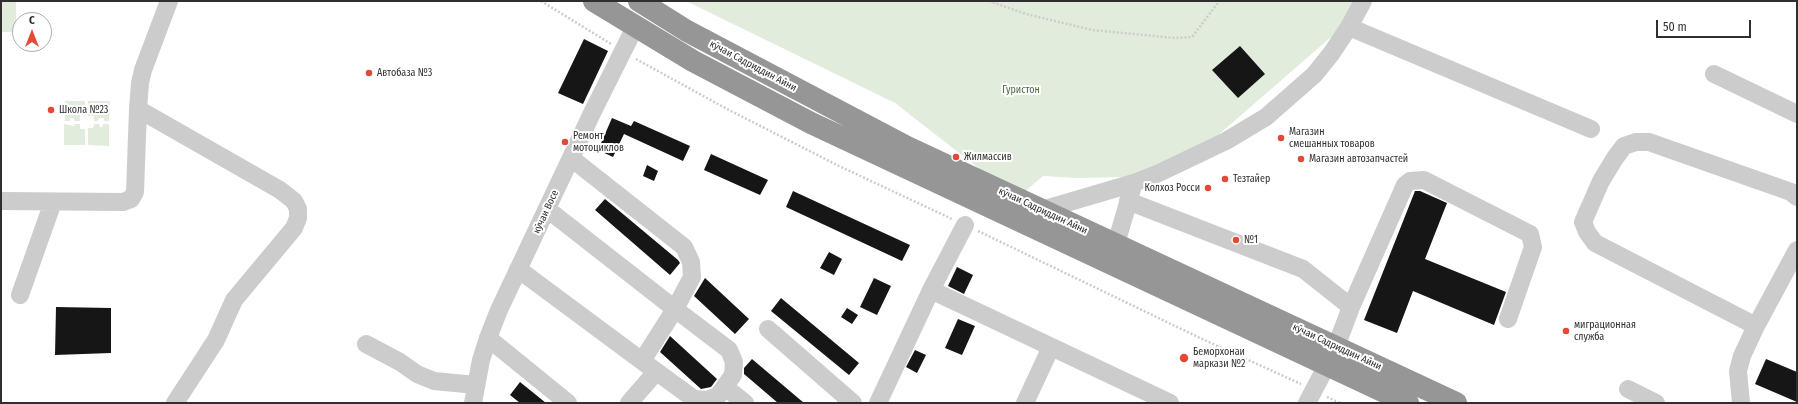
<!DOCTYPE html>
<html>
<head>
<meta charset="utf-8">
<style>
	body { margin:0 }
	#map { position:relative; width:1798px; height:404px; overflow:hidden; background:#fff; font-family:"Fira Sans Condensed",sans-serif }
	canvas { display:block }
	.frame { position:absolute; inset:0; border:2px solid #2f2f2f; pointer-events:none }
	.north { position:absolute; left:12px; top:12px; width:40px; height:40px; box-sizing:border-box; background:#fff; border:1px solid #acacac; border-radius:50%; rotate:0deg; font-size:11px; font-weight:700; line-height:16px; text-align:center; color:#2f2f2f }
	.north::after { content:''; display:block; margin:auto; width:14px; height:18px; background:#e24a36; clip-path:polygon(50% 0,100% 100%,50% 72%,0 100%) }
	.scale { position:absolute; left:1656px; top:20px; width:95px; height:18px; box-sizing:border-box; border:2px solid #2f2f2f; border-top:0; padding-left:5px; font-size:12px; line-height:14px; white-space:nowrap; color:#2f2f2f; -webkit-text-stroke:3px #fff; paint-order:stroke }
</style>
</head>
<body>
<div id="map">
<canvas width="1798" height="404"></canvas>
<div class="frame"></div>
<div class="north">С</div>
<div class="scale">50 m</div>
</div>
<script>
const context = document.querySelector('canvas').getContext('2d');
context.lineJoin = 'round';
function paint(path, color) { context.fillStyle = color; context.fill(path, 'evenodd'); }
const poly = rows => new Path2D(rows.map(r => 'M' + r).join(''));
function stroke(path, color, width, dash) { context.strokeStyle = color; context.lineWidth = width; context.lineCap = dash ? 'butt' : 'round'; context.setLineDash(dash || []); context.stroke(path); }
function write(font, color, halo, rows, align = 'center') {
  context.font = font + ' "Fira Sans Condensed",sans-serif'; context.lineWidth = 4; context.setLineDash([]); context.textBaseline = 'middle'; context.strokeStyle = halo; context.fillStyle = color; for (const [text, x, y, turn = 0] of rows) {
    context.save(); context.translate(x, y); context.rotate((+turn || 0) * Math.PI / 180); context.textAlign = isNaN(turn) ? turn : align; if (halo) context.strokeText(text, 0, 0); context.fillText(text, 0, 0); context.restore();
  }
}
paint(poly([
	[1,1,16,1,16,32,1,32],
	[686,1,1369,1,1368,5,1171,176,1077,178,1043,176,1017,198,895,103],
	[65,101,85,101,85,115,80,115,80,121,74,121,74,118,70,118,70,121,65,121],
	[88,101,110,101,109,121,104,121,104,118,99,118,98,121,94,121,94,116,88,116],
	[64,124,74,126,75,124,80,124,80,129,85,129,85,145,64,145],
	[94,124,99,124,100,127,103,127,103,124,109,124,109,146,88,145,88,128,93,128]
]), '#e2ecdd');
paint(poly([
	[584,39,608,51,583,104,558,93],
	[1240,46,1265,74,1238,98,1212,70],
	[612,118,631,126,634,121,690,146,683,161,624,134,613,157,598,150],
	[711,154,768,180,760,195,704,170],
	[647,165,658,171,654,181,643,176],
	[793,191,910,245,902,261,786,207],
	[1415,191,1420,191,1447,203,1425,259,1506,292,1494,325,1413,291,1397,333,1364,320],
	[605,199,678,260,680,263,670,275,595,210],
	[829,252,842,259,834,275,820,268],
	[957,267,973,275,964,294,948,286],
	[705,278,749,319,735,334,694,296],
	[874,278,891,286,877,315,860,307],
	[781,298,859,363,849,375,771,311],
	[56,307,111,308,111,353,55,355],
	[847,308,858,315,852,324,841,317],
	[958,319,975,326,962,355,945,348],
	[670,336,717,379,711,387,701,389,660,352],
	[915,350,926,355,917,373,906,367],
	[752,359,804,403,778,403,744,374,744,368],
	[1766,359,1797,372,1797,402,1755,384],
	[520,382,546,403,520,403,510,395]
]), '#161616');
stroke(poly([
	[541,1,611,44],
	[989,1,1026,14,1092,30,1175,38,1192,37,1217,4,1217,1],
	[636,59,727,109,839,166,952,219],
	[978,231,1200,338,1301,384],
	[1327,397,1340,403]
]), '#ccc', 2.5, [2, 2]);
stroke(poly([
	[169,1,143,70,140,83,138,109,280,190,294,201,298,209,298,218,294,228,234,300,216,340,175,403],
	[1349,27,1591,129],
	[1714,74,1797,114],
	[1,201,123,202,131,199,135,192,138,109],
	[1128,201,1303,269,1351,307,1336,347],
	[547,209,675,309,729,350,734,362,733,375,718,396,707,400,694,399,642,361,675,309,692,277,691,262,684,247,571,158],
	[1042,210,1134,183,1159,173,1226,141,1266,117,1314,75,1331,54,1349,27,1363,1],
	[1116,244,1132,189],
	[518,269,642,361],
	[931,290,1170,403],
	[20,295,53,202],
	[1351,307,1405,185,1410,181,1424,180,1530,234,1533,247,1508,319],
	[1756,326,1595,243,1587,232,1583,222,1601,181,1615,158,1624,146,1636,142,1649,142,1791,192,1797,197],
	[768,329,853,403],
	[488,338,568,403],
	[366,344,400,362,417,374,434,381,476,385],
	[725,387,745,403],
	[1628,389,1656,403],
	[473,403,481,360,488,338,499,310,593,111,635,27],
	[629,403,656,372],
	[878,403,931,290,965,225],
	[1025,403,1051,347],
	[1307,403,1327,365],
	[1741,403,1738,371,1742,356,1756,326,1797,250]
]), '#ccc', 18);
stroke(poly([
	[594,1,693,61,811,123,1408,403],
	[639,1,687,31,907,147,1456,403]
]), '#969696', 22);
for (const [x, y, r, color] of [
	[369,73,4,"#e24a36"],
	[51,110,4,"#e24a36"],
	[1281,138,4,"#e24a36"],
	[565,142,4,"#e24a36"],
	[956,157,4,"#e24a36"],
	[1301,159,4,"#e24a36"],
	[1225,179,4,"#e24a36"],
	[1208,188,4,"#e24a36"],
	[1236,240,4,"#e24a36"],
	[1566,331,4,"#e24a36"],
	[1184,358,5,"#e24a36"]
]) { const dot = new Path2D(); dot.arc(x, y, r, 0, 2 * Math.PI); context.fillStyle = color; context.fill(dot); stroke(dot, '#fff', 1.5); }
write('10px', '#2f2f2f', '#fff', [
	["кӯчаи Садриддин Айни",753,66,28],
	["кӯчаи Садриддин Айни",1043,211,25],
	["кӯчаи Восе",546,212,-65],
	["кӯчаи Садриддин Айни",1337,347,25]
]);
write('10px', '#2f2f2f', '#fff', [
	["Автобаза №3",377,73],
	["Школа №23",59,110],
	["Магазин",1289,132],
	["смешанных товаров",1289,144],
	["Ремонт",573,136],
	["мотоциклов",573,148],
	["Жилмассив",964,157],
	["Магазин автозапчастей",1309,159],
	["Тезтайер",1233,179],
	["Колхоз Росси",1200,188,"right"],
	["№1",1244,240],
	["миграционная",1574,325],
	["служба",1574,337],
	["Беморхонаи",1193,352],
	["маркази №2",1193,364]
], 'left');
write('10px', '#4a6a3d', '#fff', [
	["Гуристон",1021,90]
]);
</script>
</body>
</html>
